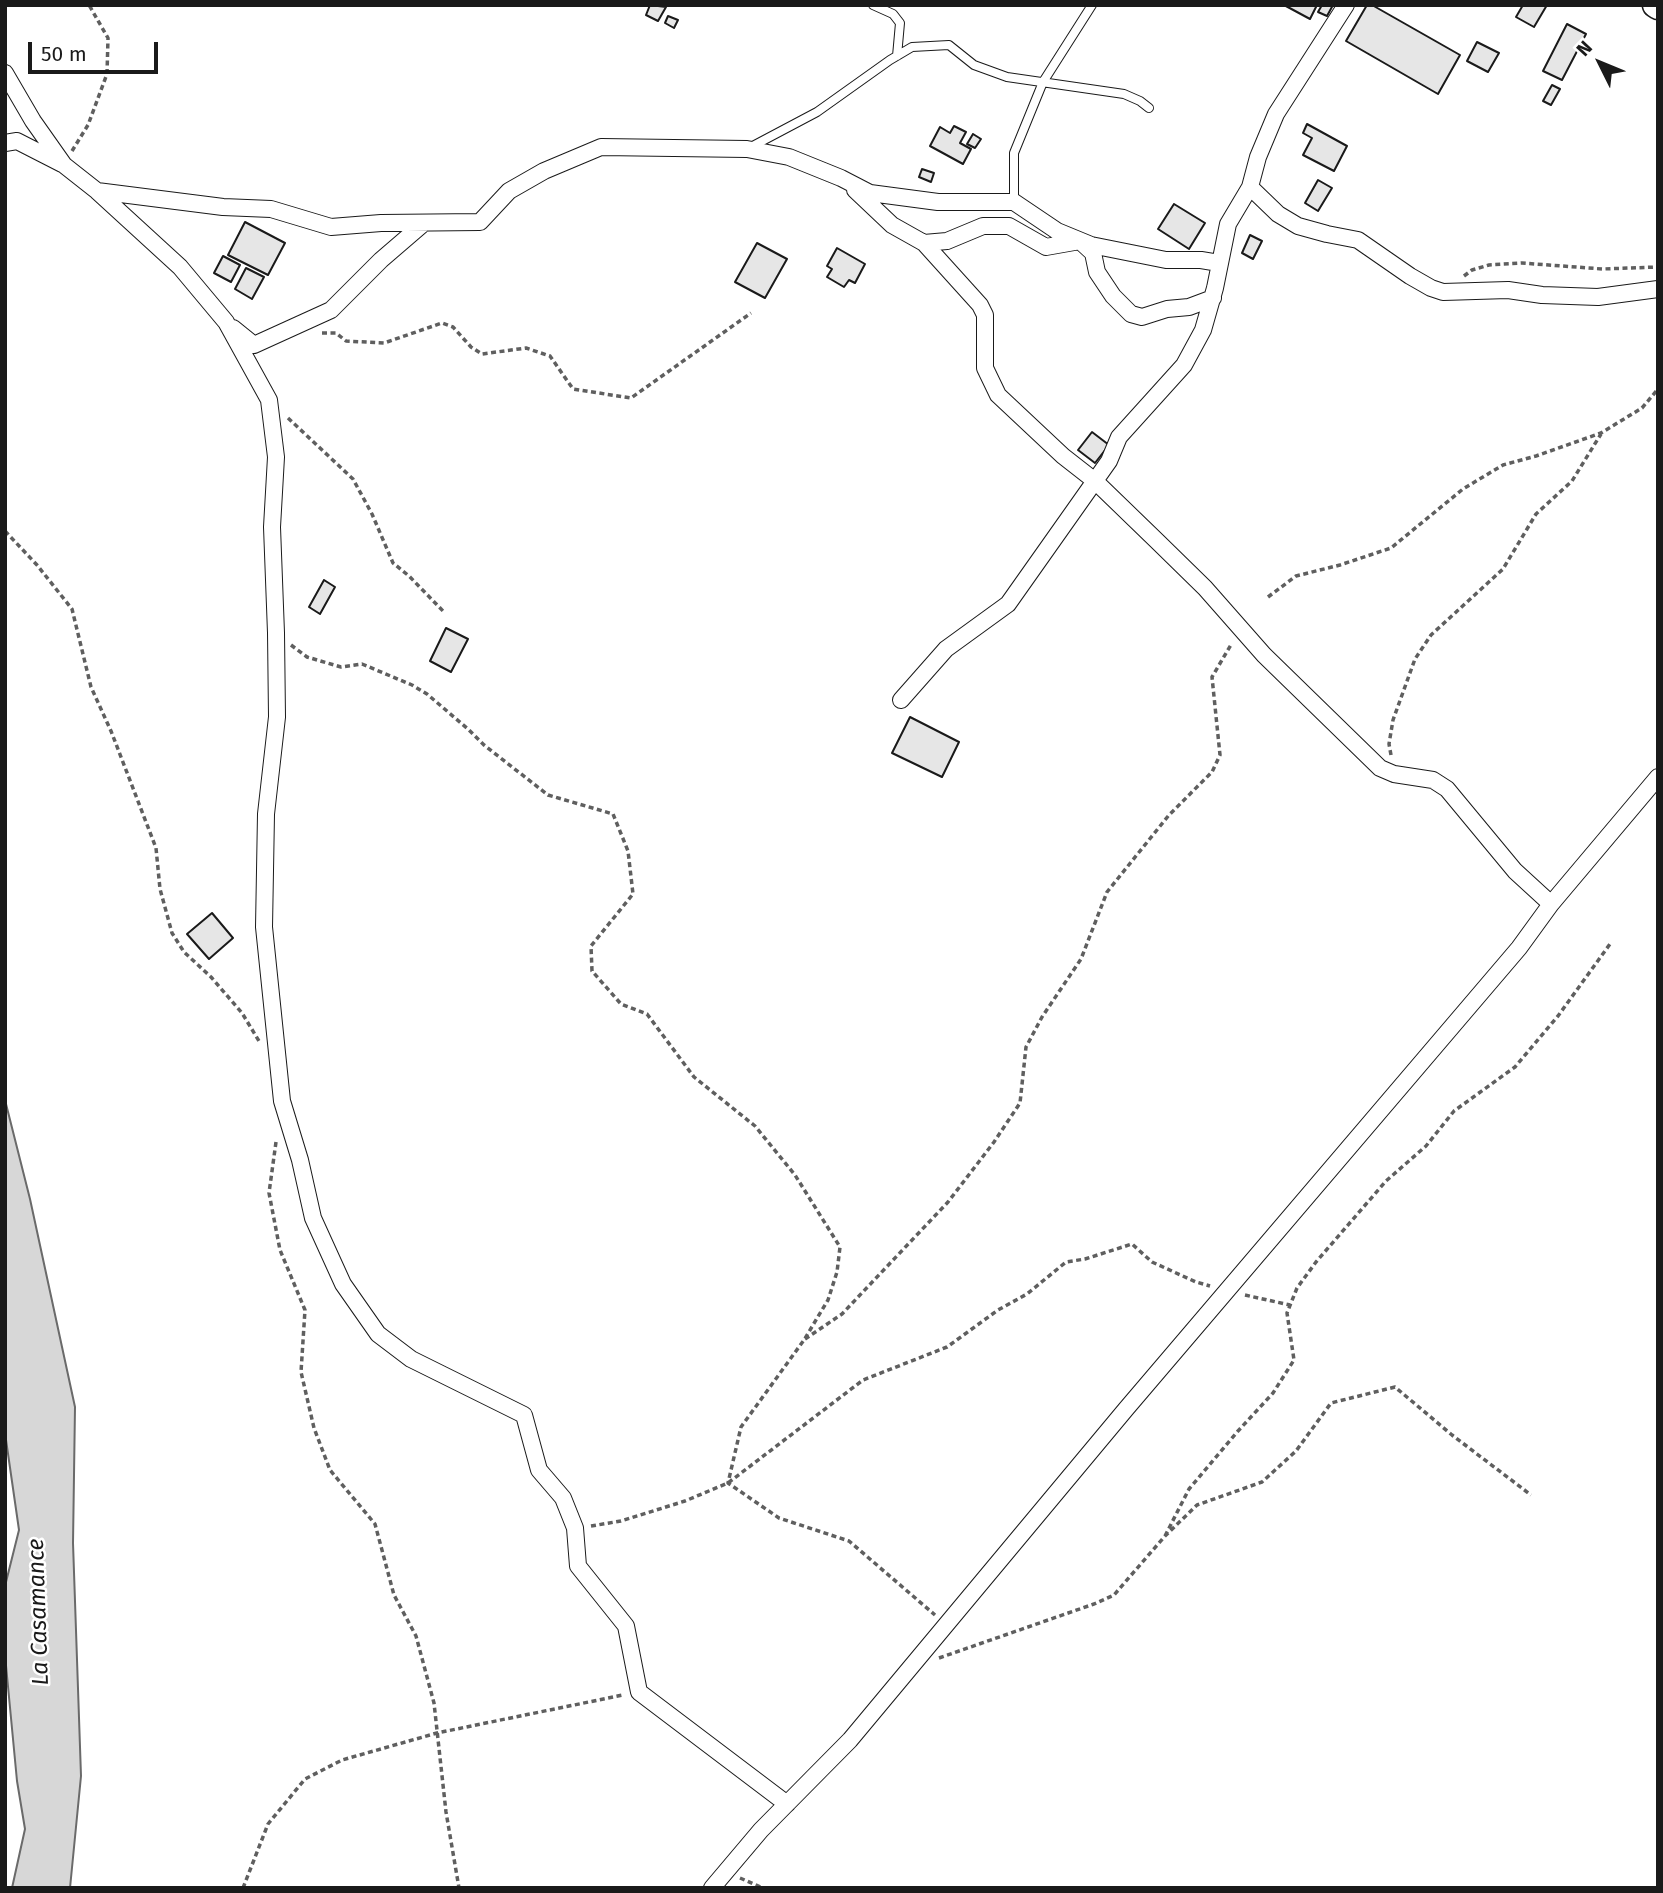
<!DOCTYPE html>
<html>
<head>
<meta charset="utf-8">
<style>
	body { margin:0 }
	#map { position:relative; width:1663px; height:1893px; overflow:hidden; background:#fff; font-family:"Fira Sans",sans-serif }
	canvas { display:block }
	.frame { position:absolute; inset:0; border:7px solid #1a1a1a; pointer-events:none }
	.north { position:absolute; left:1565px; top:28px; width:70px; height:70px; -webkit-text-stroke:5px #fff; paint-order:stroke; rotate:313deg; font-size:19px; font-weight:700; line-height:28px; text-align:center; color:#1a1a1a }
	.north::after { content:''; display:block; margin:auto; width:24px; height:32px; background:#1a1a1a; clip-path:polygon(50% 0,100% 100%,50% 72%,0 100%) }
	.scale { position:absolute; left:28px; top:42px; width:130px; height:32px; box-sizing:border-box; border:4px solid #1a1a1a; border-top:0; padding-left:9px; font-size:21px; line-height:24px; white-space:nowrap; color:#1a1a1a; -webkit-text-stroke:5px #fff; paint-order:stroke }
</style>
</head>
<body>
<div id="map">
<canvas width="1663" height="1893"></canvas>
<div class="frame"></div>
<div class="north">N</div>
<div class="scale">50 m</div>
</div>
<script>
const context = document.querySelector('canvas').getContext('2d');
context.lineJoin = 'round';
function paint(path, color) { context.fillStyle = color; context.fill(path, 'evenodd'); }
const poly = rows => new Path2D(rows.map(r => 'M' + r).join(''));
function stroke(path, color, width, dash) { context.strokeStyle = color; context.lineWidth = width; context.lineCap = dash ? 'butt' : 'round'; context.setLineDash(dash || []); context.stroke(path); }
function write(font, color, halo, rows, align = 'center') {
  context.font = font + ' "Fira Sans",sans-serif'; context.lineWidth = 5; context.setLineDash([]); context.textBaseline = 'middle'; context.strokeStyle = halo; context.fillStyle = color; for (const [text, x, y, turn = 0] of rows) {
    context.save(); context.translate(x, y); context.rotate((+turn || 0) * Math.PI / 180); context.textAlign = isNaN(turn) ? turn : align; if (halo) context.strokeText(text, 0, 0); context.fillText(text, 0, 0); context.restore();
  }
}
const water = poly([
	[5,1100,30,1199,75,1407,73,1543,81,1776,70,1888,12,1888,25,1829,17,1781,5,1655,5,1586,19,1530,5,1433,5,1100]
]);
paint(water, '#d7d7d7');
stroke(water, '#6a6a6a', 2);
const building = poly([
	[650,5,666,7,658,21,646,15,650,5],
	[1284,5,1317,5,1310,19,1284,5],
	[1322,5,1333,5,1327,16,1318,12,1322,5],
	[1367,5,1372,5,1460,55,1438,94,1346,41,1367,5],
	[1523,5,1547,5,1534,27,1516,17,1523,5],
	[668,16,678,20,674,28,665,23,668,16],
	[1567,24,1586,34,1562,80,1543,71,1567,24],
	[1477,42,1499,53,1488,72,1467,61,1477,42],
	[1552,85,1560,89,1551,105,1543,101,1552,85],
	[1307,124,1347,146,1334,171,1303,155,1312,138,1303,133,1307,124],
	[954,126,966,132,960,143,971,149,963,164,930,146,940,127,950,133,954,126],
	[973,134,981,139,975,148,967,144,973,134],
	[922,169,934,173,931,182,919,177,922,169],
	[1318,180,1332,188,1318,211,1305,203,1318,180],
	[1174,204,1205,223,1189,249,1158,229,1174,204],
	[245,222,285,243,268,275,228,255,245,222],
	[1250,235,1262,241,1253,259,1242,253,1250,235],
	[757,243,787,259,765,298,735,282,757,243],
	[837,248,865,264,855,283,849,280,844,287,827,277,832,269,827,266,837,248],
	[223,256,240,265,231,282,214,273,223,256],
	[246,268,264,277,252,299,235,289,246,268],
	[1092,432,1109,445,1095,463,1078,450,1092,432],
	[324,580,335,587,320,614,309,607,324,580],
	[446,628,468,639,451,672,430,661,446,628],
	[910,717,959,742,942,777,892,753,910,717],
	[212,913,233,938,209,959,187,934,212,913]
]);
paint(building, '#e6e6e6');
stroke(building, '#1a1a1a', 2);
const lane = poly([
	[873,5,893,14,900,23,897,56],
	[749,148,817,112,890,60,912,47,949,45,974,65,1007,77,1124,94,1140,101,1149,108],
	[1014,202,1014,153,1043,82,1092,5]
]);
const street = poly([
	[5,73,33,121,64,165,97,191,180,267,226,322,269,400,276,457,272,527,276,633,277,717,266,814,264,927,282,1101,300,1160,313,1218,343,1284,378,1334,411,1359,524,1415,539,1470,563,1498,575,1528,578,1566,626,1626,639,1692,787,1804],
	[5,143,17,141,62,164],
	[1250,187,1278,214,1298,226,1327,234,1358,240,1410,276,1431,288,1443,292,1508,290,1542,295,1598,297,1658,289],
	[855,190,892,225,924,243,980,305,985,315,985,368,998,395,1063,456,1095,481,1158,542,1205,588,1264,655,1380,768,1394,774,1433,780,1447,789,1515,871,1551,904],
	[97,191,223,207,271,209,331,227,381,223,480,222,509,191,544,171,601,147,747,149,789,157,841,178,870,193,938,202,1014,202,1057,231,1091,245,1166,260,1201,260,1219,263],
	[924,243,947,241,983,226,1009,226,1046,247,1080,241,1093,253,1097,272,1113,296,1131,314,1142,317,1167,309,1189,307,1213,298],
	[233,328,254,345,331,310,381,260,424,223],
	[901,700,946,649,1008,604,1109,461,1119,437,1184,365,1203,330,1215,288,1228,224,1250,187,1258,157,1276,114,1346,5],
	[712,1888,761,1830,850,1740,1126,1409,1519,948,1551,904,1658,777]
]);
const primary = poly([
	[1655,5,1658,7]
]);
stroke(lane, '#1a1a1a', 10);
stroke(street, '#1a1a1a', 18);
stroke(primary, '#1a1a1a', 27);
stroke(poly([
	[72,151,88,125,107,74,108,38,89,5],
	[1464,276,1472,270,1489,265,1522,263,1602,269,1658,267],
	[322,333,336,333,346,341,384,343,442,323,453,327,471,347,482,354,526,348,550,356,573,389,631,398,751,313],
	[288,418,353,479,372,514,393,563,409,576,444,612],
	[5,531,37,565,72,609,91,687,111,731,156,848,160,889,172,933,184,952,211,977,242,1013,259,1041],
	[1268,597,1296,576,1340,565,1391,548,1463,489,1503,465,1536,456,1601,433,1642,408,1658,389],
	[291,645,307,657,341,667,362,664,412,685,427,694,468,729,484,745,548,795,613,814,628,851,633,894,591,946,592,971,621,1004,647,1014,694,1077,755,1126,795,1175,840,1247,837,1272,828,1300,804,1340,741,1427,728,1483,779,1518,849,1541,935,1615],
	[1391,755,1389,744,1393,720,1415,659,1431,635,1503,569,1536,514,1572,481,1601,434],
	[276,1142,269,1193,280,1250,305,1310,301,1372,314,1428,330,1470,375,1524,394,1595,416,1636,434,1703,446,1812,459,1888],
	[1245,1295,1290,1305],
	[805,1339,842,1314,948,1202,994,1142,1020,1103,1026,1047,1042,1017,1081,959,1107,892,1169,815,1212,772,1220,755,1212,677,1232,643],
	[591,1526,621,1521,685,1501,728,1483,863,1380,947,1347,998,1310,1027,1294,1066,1262,1085,1259,1132,1244,1152,1262,1196,1282,1210,1286],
	[1165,1536,1189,1489,1238,1431,1273,1393,1294,1360,1287,1313,1297,1288,1316,1262,1386,1181,1426,1146,1454,1111,1515,1067,1558,1016,1610,944],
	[939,1658,1094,1604,1114,1595,1165,1536,1197,1505,1262,1482,1296,1451,1331,1403,1395,1387,1452,1435,1531,1495],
	[740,1878,763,1888],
	[243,1888,268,1824,305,1779,342,1760,437,1733,623,1695]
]), '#5f5f5f', 3.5, [5, 3.5]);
stroke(lane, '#fff', 8);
stroke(street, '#fff', 16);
stroke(primary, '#fff', 24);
write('italic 23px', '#1a1a1a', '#fff', [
	["La Casamance",39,1612,-92]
]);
</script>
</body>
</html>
